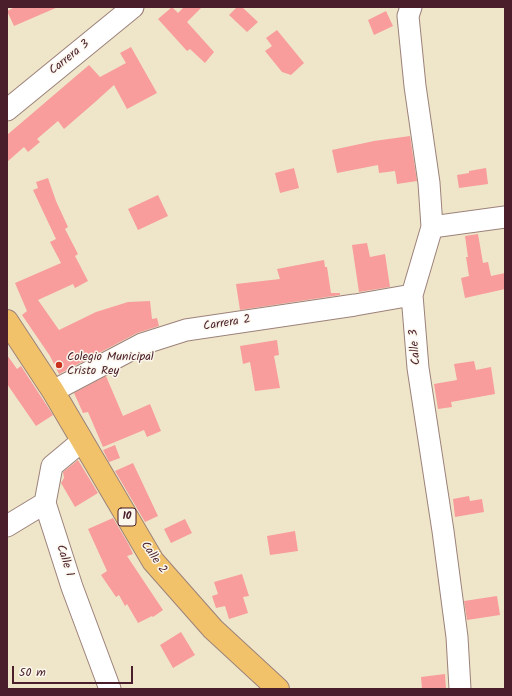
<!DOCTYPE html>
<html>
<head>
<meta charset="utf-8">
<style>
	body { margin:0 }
	#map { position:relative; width:512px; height:696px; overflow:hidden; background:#efe6c9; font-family:Kalam,sans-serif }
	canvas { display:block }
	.frame { position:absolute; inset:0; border:8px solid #4a1f2b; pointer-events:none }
	.scale { position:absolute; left:12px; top:666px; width:121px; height:18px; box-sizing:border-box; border:2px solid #4a1f2b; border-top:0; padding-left:5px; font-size:12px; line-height:14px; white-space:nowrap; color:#4a1f2b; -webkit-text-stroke:3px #fbf7ec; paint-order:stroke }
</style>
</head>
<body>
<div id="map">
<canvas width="512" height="696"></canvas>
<div class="frame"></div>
<div class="scale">50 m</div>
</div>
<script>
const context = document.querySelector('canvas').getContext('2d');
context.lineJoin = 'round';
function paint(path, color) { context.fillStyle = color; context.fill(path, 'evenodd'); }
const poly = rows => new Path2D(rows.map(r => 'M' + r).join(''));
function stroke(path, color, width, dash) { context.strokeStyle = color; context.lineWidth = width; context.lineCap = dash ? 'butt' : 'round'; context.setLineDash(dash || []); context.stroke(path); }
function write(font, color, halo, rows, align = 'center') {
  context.font = font + ' Kalam,sans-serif'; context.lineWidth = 3; context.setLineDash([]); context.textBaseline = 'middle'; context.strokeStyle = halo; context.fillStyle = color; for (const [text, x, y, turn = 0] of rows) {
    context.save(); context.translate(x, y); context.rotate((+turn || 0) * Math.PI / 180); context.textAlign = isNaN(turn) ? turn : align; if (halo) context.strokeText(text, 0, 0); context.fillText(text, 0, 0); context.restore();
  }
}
paint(poly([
	[15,7,58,7,14,26,7,11],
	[172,7,178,13,184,7,202,7,187,22,214,52,205,63,190,49,187,51,158,19],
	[237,7,242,7,258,22,247,32,229,15],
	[386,11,393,26,374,35,368,20],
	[277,30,304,63,291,75,282,72,265,51,272,46,266,38],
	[131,47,157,93,127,109,114,85,94,103,64,129,58,121,37,139,40,142,28,152,24,147,7,162,7,135,89,65,100,77,126,63,120,53],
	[410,136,417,181,397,184,395,171,379,173,378,165,337,173,332,150,374,141],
	[294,168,299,188,280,193,275,173],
	[486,168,488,184,459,188,457,175,469,173,469,171],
	[48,178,56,201,68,227,65,229,78,254,75,256,88,281,75,288,73,284,38,300,59,330,96,312,128,302,150,301,152,319,157,318,159,326,137,333,59,374,50,356,22,315,27,311,15,283,61,263,50,242,56,239,33,190,38,188,36,182],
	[158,195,168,216,138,230,128,209],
	[478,234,483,263,488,262,491,276,505,273,505,289,465,298,461,278,469,276,466,257,468,257,465,236],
	[367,243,370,257,385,254,390,287,359,292,352,245],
	[324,260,325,267,327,267,331,293,340,293,340,295,240,310,236,284,280,279,277,269],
	[277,340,279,355,274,356,280,388,255,391,250,362,243,364,240,346],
	[7,355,17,369,21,366,53,415,36,426,7,384],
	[474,361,476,370,491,367,495,394,451,402,452,407,438,409,434,384,457,380,454,364],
	[106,376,123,416,150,404,161,431,147,437,144,430,103,447,88,412,83,413,74,393],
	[115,445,120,458,109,462,103,450],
	[78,460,98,493,75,507,61,483,64,478,63,472],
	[133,463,158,516,145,522,115,471],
	[469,496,470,501,482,499,484,512,455,517,453,499],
	[113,518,129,545,133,554,127,556,163,610,153,617,152,616,138,623,127,604,125,606,119,595,116,597,101,575,107,571,88,529],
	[185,519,192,533,171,543,164,529],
	[295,531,298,551,270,555,267,536],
	[242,574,249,596,243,597,248,613,229,619,225,606,216,608,212,596,218,594,214,582],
	[497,596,500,615,467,620,464,601],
	[181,632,195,655,173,668,160,645],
	[445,674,446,689,422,689,421,677]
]), '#f89c9c');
const minor = poly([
	[411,7,408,16,415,86,429,183,432,227,412,295,418,368,443,531,457,637,460,689],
	[7,110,133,7],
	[432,227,505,217],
	[53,391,142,344,186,330,355,305,412,295],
	[82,441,52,466,45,503,72,587,110,689],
	[7,526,45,503]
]);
const major = poly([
	[7,321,53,391,153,561,213,629,278,689]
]);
stroke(minor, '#9c827a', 23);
stroke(major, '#9c827a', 24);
stroke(minor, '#fff', 21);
stroke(major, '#f2c26a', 22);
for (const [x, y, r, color] of [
	[59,365,4,"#c8321e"]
]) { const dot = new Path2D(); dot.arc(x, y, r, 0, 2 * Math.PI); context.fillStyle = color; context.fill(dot); stroke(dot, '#fbf7ec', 1.5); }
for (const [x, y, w] of [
	[127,517,18]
]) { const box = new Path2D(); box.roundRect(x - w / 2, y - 9, w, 18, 3); context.fillStyle = '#fbf7ec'; context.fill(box); stroke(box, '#4a1f2b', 1); }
write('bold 11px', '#4a1f2b', null, [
	["10",127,517]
]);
write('12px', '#4a1f2b', '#fbf7ec', [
	["Carrera 3",70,58,-39],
	["Carrera 2",227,324,-9],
	["Calle 3",416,347,-95],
	["Calle 2",153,558,55],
	["Calle 1",64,561,72]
]);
write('12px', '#4a1f2b', '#fbf7ec', [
	["Colegio Municipal",67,358],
	["Cristo Rey",67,372]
], 'left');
</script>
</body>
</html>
